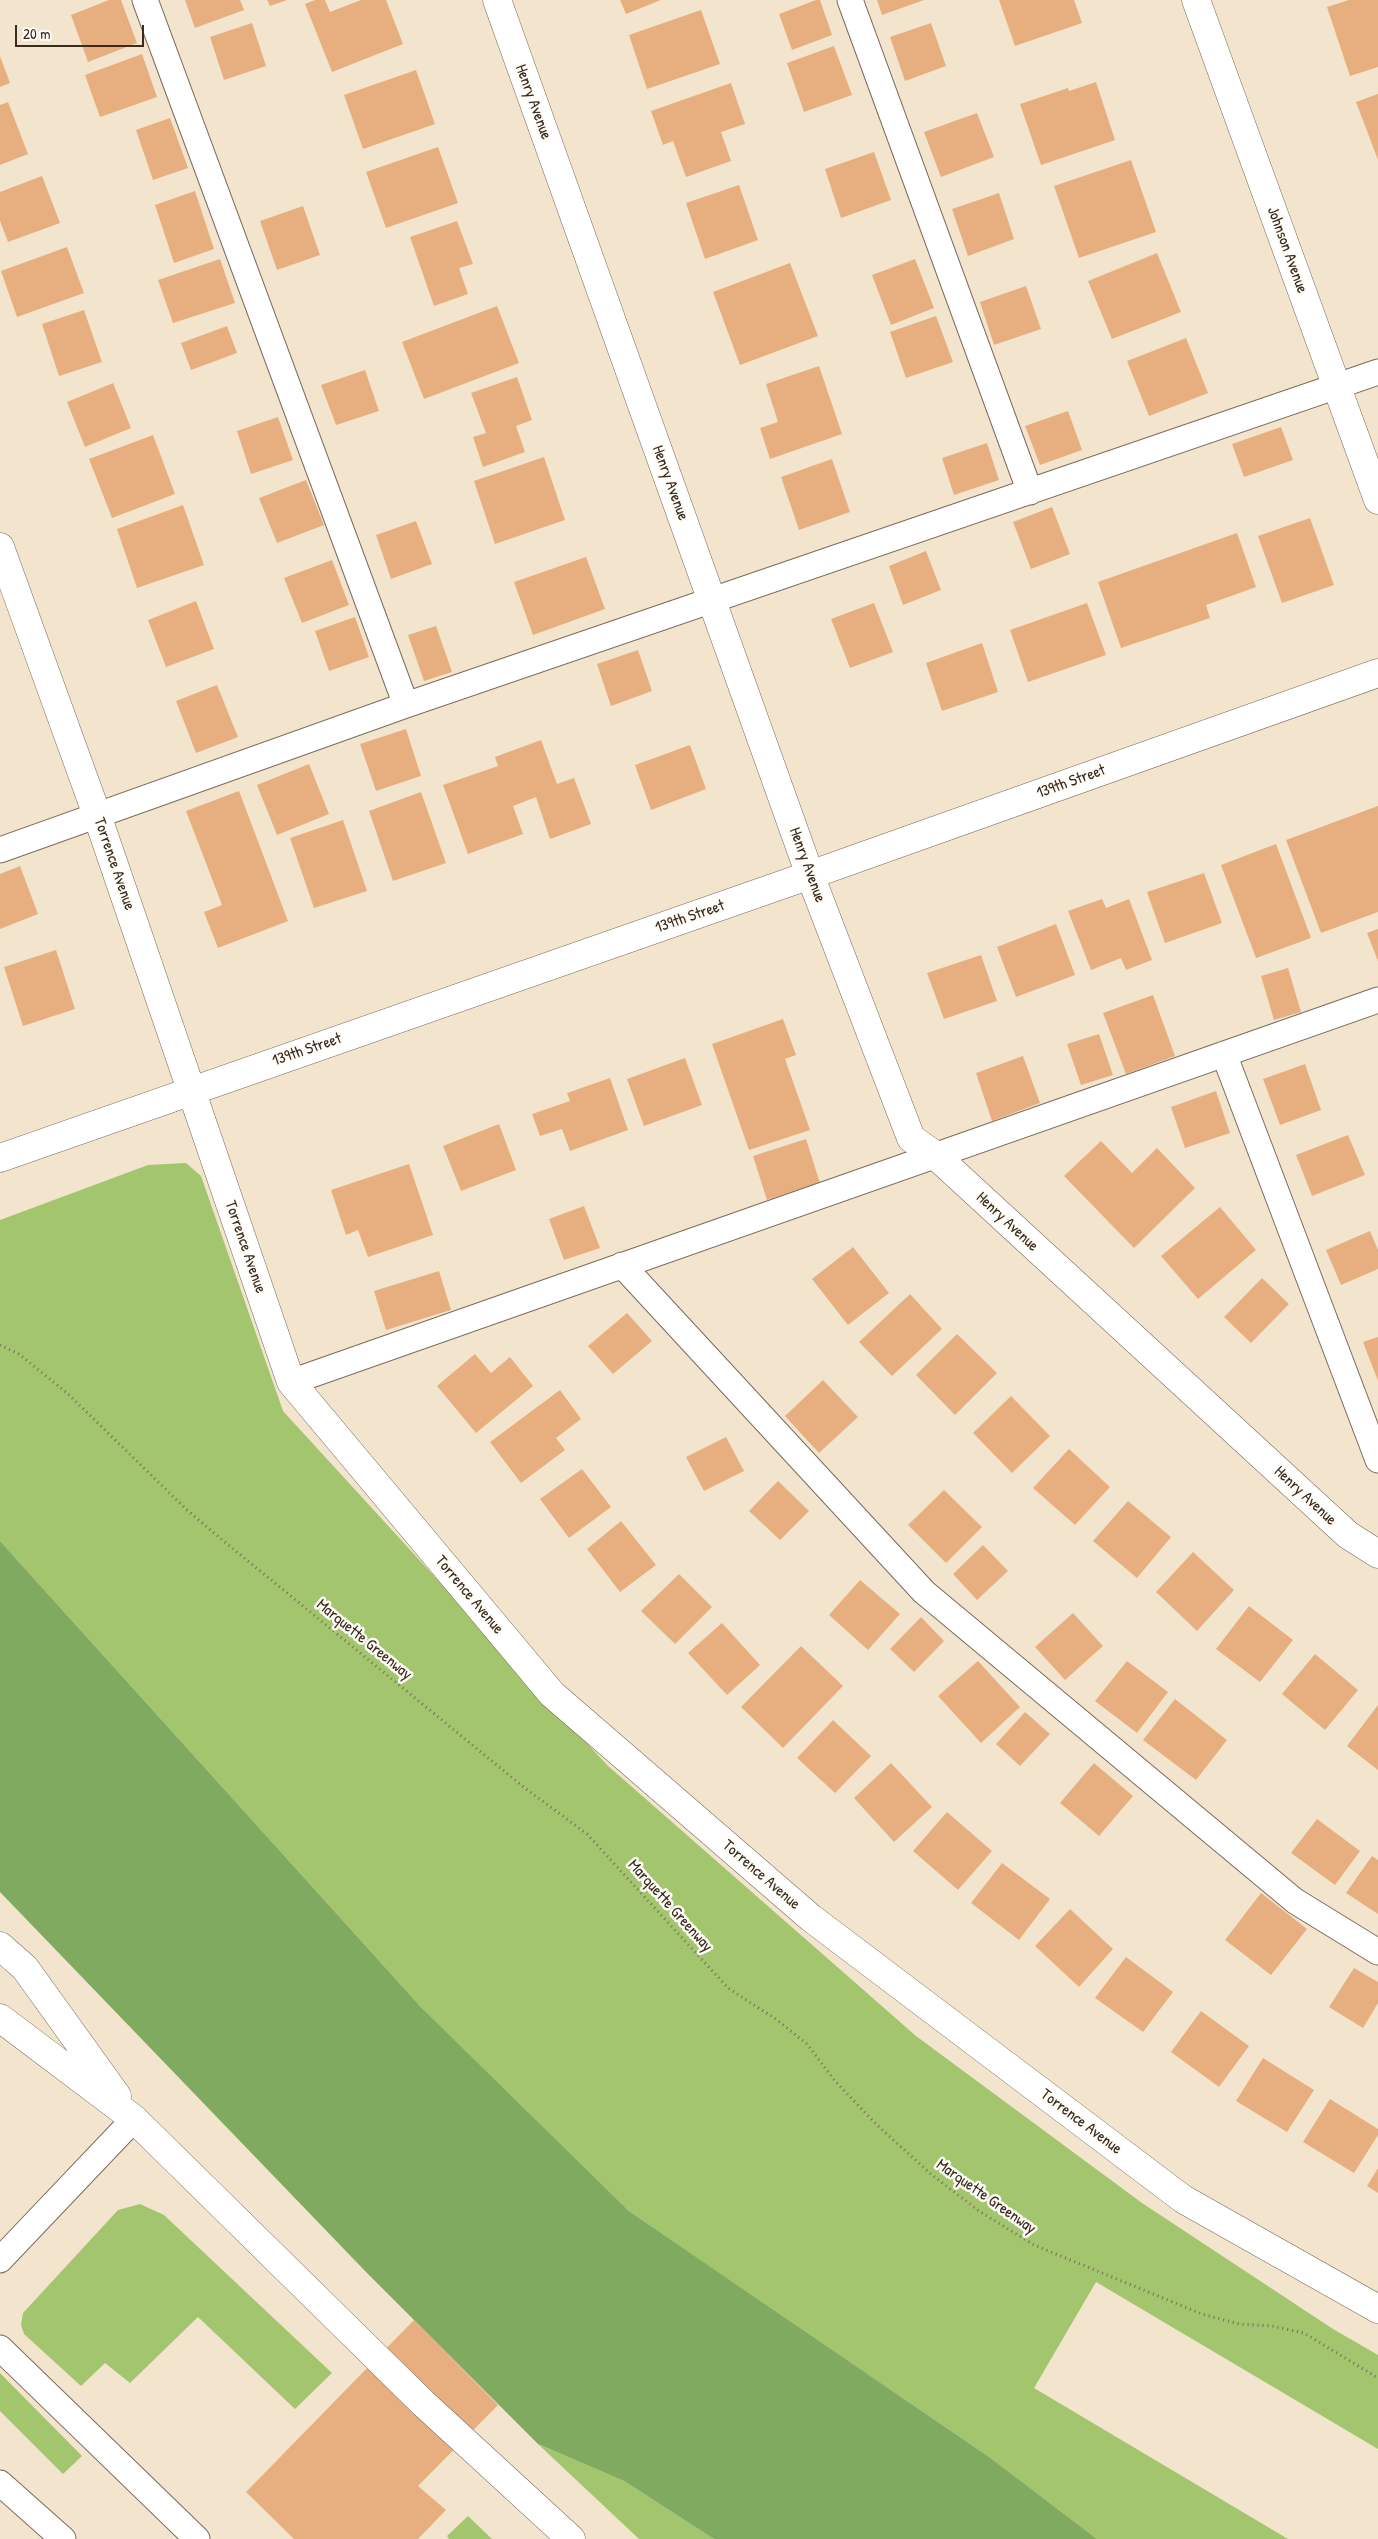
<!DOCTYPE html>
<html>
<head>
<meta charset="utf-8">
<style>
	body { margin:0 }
	#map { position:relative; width:1378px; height:2539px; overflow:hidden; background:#f3e5cd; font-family:"Patrick Hand",sans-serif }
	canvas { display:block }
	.scale { position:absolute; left:15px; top:25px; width:129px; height:22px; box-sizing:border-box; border:2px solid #3b2a1e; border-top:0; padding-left:6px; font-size:15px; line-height:18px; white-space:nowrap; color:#3b2a1e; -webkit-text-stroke:4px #fdfcf7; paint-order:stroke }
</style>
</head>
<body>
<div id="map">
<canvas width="1378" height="2539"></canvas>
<div class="scale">20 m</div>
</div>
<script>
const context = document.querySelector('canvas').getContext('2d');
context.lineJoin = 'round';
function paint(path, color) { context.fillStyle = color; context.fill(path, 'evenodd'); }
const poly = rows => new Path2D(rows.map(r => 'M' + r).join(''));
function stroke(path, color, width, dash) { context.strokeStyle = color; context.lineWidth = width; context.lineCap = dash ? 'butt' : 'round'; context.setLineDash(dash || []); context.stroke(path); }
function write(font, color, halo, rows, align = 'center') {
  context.font = font + ' "Patrick Hand",sans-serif'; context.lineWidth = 5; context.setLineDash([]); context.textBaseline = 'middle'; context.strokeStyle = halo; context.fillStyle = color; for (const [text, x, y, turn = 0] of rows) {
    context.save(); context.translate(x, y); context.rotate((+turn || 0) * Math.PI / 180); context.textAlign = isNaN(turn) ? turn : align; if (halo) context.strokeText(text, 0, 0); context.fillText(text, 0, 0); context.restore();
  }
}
paint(poly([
	[186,1163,201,1176,283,1411,607,1765,916,2036,1142,2203,1333,2329,1378,2355,1378,2449,1096,2282,1034,2388,1288,2539,1097,2539,992,2459,629,2211,420,2006,0,1541,0,1220,148,1165],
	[140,2204,164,2215,332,2373,295,2409,198,2317,130,2383,105,2363,81,2386,24,2334,21,2325,23,2313,118,2210],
	[0,2373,82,2456,63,2474,0,2411],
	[538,2444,624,2481,714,2539,639,2539],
	[468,2516,492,2539,449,2539,447,2536]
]), '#a2c56e');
paint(poly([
	[0,1541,420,2006,629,2211,992,2459,1097,2539,714,2539,624,2481,538,2444,367,2273,0,1892]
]), '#81aa61');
paint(poly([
	[109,0,121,0,137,43,88,62,71,15],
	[185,0,240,0,244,10,195,28],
	[267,0,287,0,270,6],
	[315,0,325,0,330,12,361,0,386,0,403,44,332,72,305,4],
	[620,0,661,0,626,14],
	[816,0,820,0,832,35,792,50,779,14],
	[877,0,924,0,882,15],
	[999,0,1074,0,1082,23,1015,46],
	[1349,0,1378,0,1378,67,1350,76,1327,7],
	[701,10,720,64,647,89,629,35],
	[252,23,266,66,224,80,210,37],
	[931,23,946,66,905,81,890,37],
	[834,46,852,95,804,112,787,63],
	[142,54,157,97,100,117,85,75],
	[0,56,10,83,0,87],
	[416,70,435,124,363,149,344,95],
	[1096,82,1115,140,1041,165,1020,104,1068,88,1069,91],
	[731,83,745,124,721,132,731,161,686,177,673,141,663,145,651,111],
	[1378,94,1378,160,1356,102],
	[8,102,28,154,0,165,0,105],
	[977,113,994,157,941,177,924,132],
	[170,118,188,168,153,180,136,130],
	[438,147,458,203,386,228,366,172],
	[874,152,891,200,841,218,825,169],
	[1131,160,1156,232,1079,258,1054,186],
	[42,176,60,223,8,242,0,221,0,192],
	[739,185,758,240,705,259,686,203],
	[195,191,214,249,174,263,155,205],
	[999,193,1014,239,968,256,952,209],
	[303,206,320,255,277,270,260,221],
	[457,221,473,264,459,268,468,294,434,306,410,237],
	[67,247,84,293,17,317,1,271],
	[1157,253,1181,312,1112,339,1088,281],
	[220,259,235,303,173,323,158,280],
	[915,259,934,308,891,325,872,275],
	[790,263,818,336,740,365,713,292],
	[1026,286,1041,329,994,345,980,302],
	[497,306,519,363,424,399,402,342],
	[84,310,102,362,59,376,42,324],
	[936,316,953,362,906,378,890,332],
	[227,326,237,353,191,370,181,343],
	[1186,338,1208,393,1149,416,1127,361],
	[819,366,842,434,770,459,760,428,778,422,766,384],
	[365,370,379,411,336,425,321,385],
	[517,377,532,420,516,426,525,452,483,467,473,437,486,433,471,393],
	[113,383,131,428,85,447,67,402],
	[1068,411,1082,450,1040,465,1025,426],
	[278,417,293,460,251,474,237,431],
	[1281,427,1293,460,1244,477,1232,444],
	[153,435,175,494,112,518,89,459],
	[987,443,999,480,954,495,942,458],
	[544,457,565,520,495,544,474,481],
	[832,459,850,512,799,530,781,477],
	[306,480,324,525,277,543,259,498],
	[183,505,204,565,137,588,117,529],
	[1052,507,1070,554,1031,569,1013,522],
	[1310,518,1334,585,1282,603,1258,536],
	[416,521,432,564,391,579,376,535],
	[1237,533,1256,587,1206,605,1210,618,1121,648,1098,582],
	[926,551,941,590,903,605,889,566],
	[586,557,605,609,533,635,514,582],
	[332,560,349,605,302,623,284,578],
	[196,601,214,649,166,667,148,620],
	[874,603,893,652,850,668,831,619],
	[1087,603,1106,655,1028,682,1010,630],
	[355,617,369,657,329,671,315,631],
	[436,626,452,672,424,681,408,635],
	[982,643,998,692,942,711,926,663],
	[638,650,652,691,611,706,597,664],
	[217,685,238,737,196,753,176,701],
	[406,729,421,776,376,791,360,744],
	[541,740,557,784,574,778,591,824,550,839,536,797,513,806,523,834,468,854,443,785,498,766,495,757],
	[690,745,706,789,651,810,635,765],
	[309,764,329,814,277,835,257,785],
	[239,791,288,921,218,948,204,912,222,905,186,811],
	[421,792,446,863,393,881,369,811],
	[1378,806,1378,912,1321,933,1286,840],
	[343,820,367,891,314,908,290,838],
	[1276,844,1311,938,1256,958,1221,865],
	[20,866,38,914,0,929,0,874],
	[1204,873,1222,923,1165,943,1147,892],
	[1102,899,1106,908,1129,899,1152,960,1126,970,1121,958,1091,970,1068,911],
	[1056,924,1075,975,1016,997,997,947],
	[1378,929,1378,961,1367,933],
	[56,950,75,1009,23,1026,4,967],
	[981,955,997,1001,944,1019,927,973],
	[1288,968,1301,1012,1274,1020,1261,976],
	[1153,995,1175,1056,1126,1074,1103,1013],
	[783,1019,796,1055,785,1059,810,1130,749,1150,712,1044],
	[1099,1034,1113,1075,1081,1085,1067,1044],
	[1023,1056,1040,1103,992,1121,976,1073],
	[685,1058,702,1105,644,1126,627,1079],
	[1305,1064,1321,1110,1280,1125,1263,1079],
	[610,1078,628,1130,570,1151,562,1129,540,1136,532,1114,570,1101,567,1093],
	[1216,1091,1230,1133,1185,1148,1171,1107],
	[499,1124,516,1170,461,1191,443,1146],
	[1348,1135,1365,1175,1312,1196,1296,1155],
	[806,1139,820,1183,767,1200,753,1156],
	[1101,1141,1132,1173,1157,1148,1195,1188,1134,1248,1064,1176],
	[409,1164,433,1235,368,1257,358,1230,346,1235,331,1190],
	[584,1206,600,1248,564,1260,549,1219],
	[1220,1207,1256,1250,1198,1299,1161,1256],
	[1370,1231,1378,1250,1378,1269,1341,1285,1326,1250],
	[853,1247,889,1293,848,1325,812,1279],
	[439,1271,451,1310,386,1330,374,1291],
	[1262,1278,1289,1304,1251,1343,1224,1317],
	[910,1294,942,1329,892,1376,859,1342],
	[627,1313,652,1341,613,1374,588,1346],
	[957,1334,997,1373,955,1415,916,1375],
	[1378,1337,1378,1381,1363,1342],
	[475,1354,491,1373,510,1357,533,1386,476,1433,437,1386],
	[823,1380,858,1417,819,1453,785,1416],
	[560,1390,581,1419,556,1438,565,1450,521,1483,490,1442],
	[1011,1396,1050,1436,1012,1473,973,1433],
	[726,1437,744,1471,704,1491,686,1457],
	[1069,1449,1110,1487,1075,1525,1033,1488],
	[582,1469,611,1507,569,1538,540,1499],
	[778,1481,809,1511,780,1540,749,1511],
	[944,1490,982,1527,946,1563,908,1525],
	[1128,1501,1171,1537,1137,1578,1093,1541],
	[621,1521,656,1565,620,1592,587,1549],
	[983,1545,1008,1571,977,1600,953,1574],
	[1193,1552,1234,1590,1197,1631,1156,1592],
	[679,1574,712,1607,675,1644,641,1611],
	[860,1580,900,1614,868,1650,829,1615],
	[1249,1606,1293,1640,1260,1682,1216,1649],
	[1073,1613,1103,1646,1065,1680,1035,1647],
	[921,1617,944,1641,914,1672,890,1649],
	[722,1623,760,1665,727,1695,688,1653],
	[801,1646,843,1686,783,1748,741,1707],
	[1315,1654,1358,1690,1325,1730,1282,1694],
	[978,1661,1020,1707,981,1743,938,1696],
	[1127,1661,1168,1692,1137,1733,1095,1701],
	[1175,1699,1227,1740,1196,1780,1143,1740],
	[1378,1705,1378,1770,1347,1746],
	[1025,1712,1050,1734,1020,1766,996,1744],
	[833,1720,871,1756,835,1793,797,1758],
	[891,1763,932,1807,894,1842,854,1798],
	[1094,1763,1133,1796,1099,1836,1060,1803],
	[947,1812,992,1851,958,1890,913,1851],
	[1317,1819,1360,1851,1335,1885,1291,1853],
	[1372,1856,1378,1860,1378,1914,1346,1893],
	[1002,1863,1050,1899,1019,1940,971,1903],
	[1261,1893,1307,1929,1271,1975,1225,1940],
	[1070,1909,1113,1949,1079,1987,1035,1946],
	[1126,1957,1173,1992,1143,2032,1095,1998],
	[1354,1968,1378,1982,1378,2003,1363,2028,1329,2007],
	[1201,2011,1249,2046,1219,2087,1171,2052],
	[1263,2058,1314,2090,1287,2132,1236,2101],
	[1330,2099,1378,2129,1378,2135,1354,2173,1303,2142],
	[1378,2168,1378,2193,1367,2186],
	[414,2320,498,2405,418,2486,446,2510,418,2539,294,2539,246,2492]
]), '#e7af7f');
const service = poly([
	[145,0,406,705],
	[850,0,1030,492],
	[0,850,406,705,1378,372],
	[1224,1054,1378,1460],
	[622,1265,924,1592,1295,1901,1378,1952],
	[291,1382,1378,1000],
	[0,2260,134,2119],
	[0,2348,197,2539],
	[0,2483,63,2539]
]);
const minor = poly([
	[497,0,810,875,911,1138,935,1155,1348,1535,1378,1554],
	[1196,0,1378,500],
	[0,547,97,815,291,1382,552,1694,811,1918,1183,2199,1378,2309],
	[0,1158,810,875,1378,673]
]);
const motorway = poly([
	[0,1946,25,1968,117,2096],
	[0,2018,134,2119,423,2403,571,2539]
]);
stroke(service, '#7b6b5b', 27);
stroke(minor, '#7b6b5b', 29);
stroke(motorway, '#7b6b5b', 29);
stroke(poly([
	[0,1345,19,1354,67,1393,187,1510,220,1538,526,1789,587,1834,728,1988,777,2020,807,2044,835,2081,878,2126,932,2175,979,2211,1034,2245,1202,2314,1239,2324,1272,2326,1304,2333,1378,2378]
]), '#7b6b5b', 3, [1, 4]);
stroke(service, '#fff', 25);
stroke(minor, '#fff', 28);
stroke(motorway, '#fff', 28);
write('16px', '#3b2a1e', '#fdfcf7', [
	["Henry Avenue",533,102,70],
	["Johnson Avenue",1287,250,70],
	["Henry Avenue",670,483,70],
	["139th Street",1071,782,-20],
	["Torrence Avenue",114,864,71],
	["Henry Avenue",807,865,70],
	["139th Street",690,917,-19],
	["139th Street",307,1050,-19],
	["Henry Avenue",1007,1222,43],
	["Torrence Avenue",245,1247,71],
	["Henry Avenue",1305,1496,43],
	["Torrence Avenue",469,1595,50],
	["Marquette Greenway",364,1640,39],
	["Torrence Avenue",761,1875,41],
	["Marquette Greenway",670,1906,48],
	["Torrence Avenue",1081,2122,37],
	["Marquette Greenway",986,2197,35]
]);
</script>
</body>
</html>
